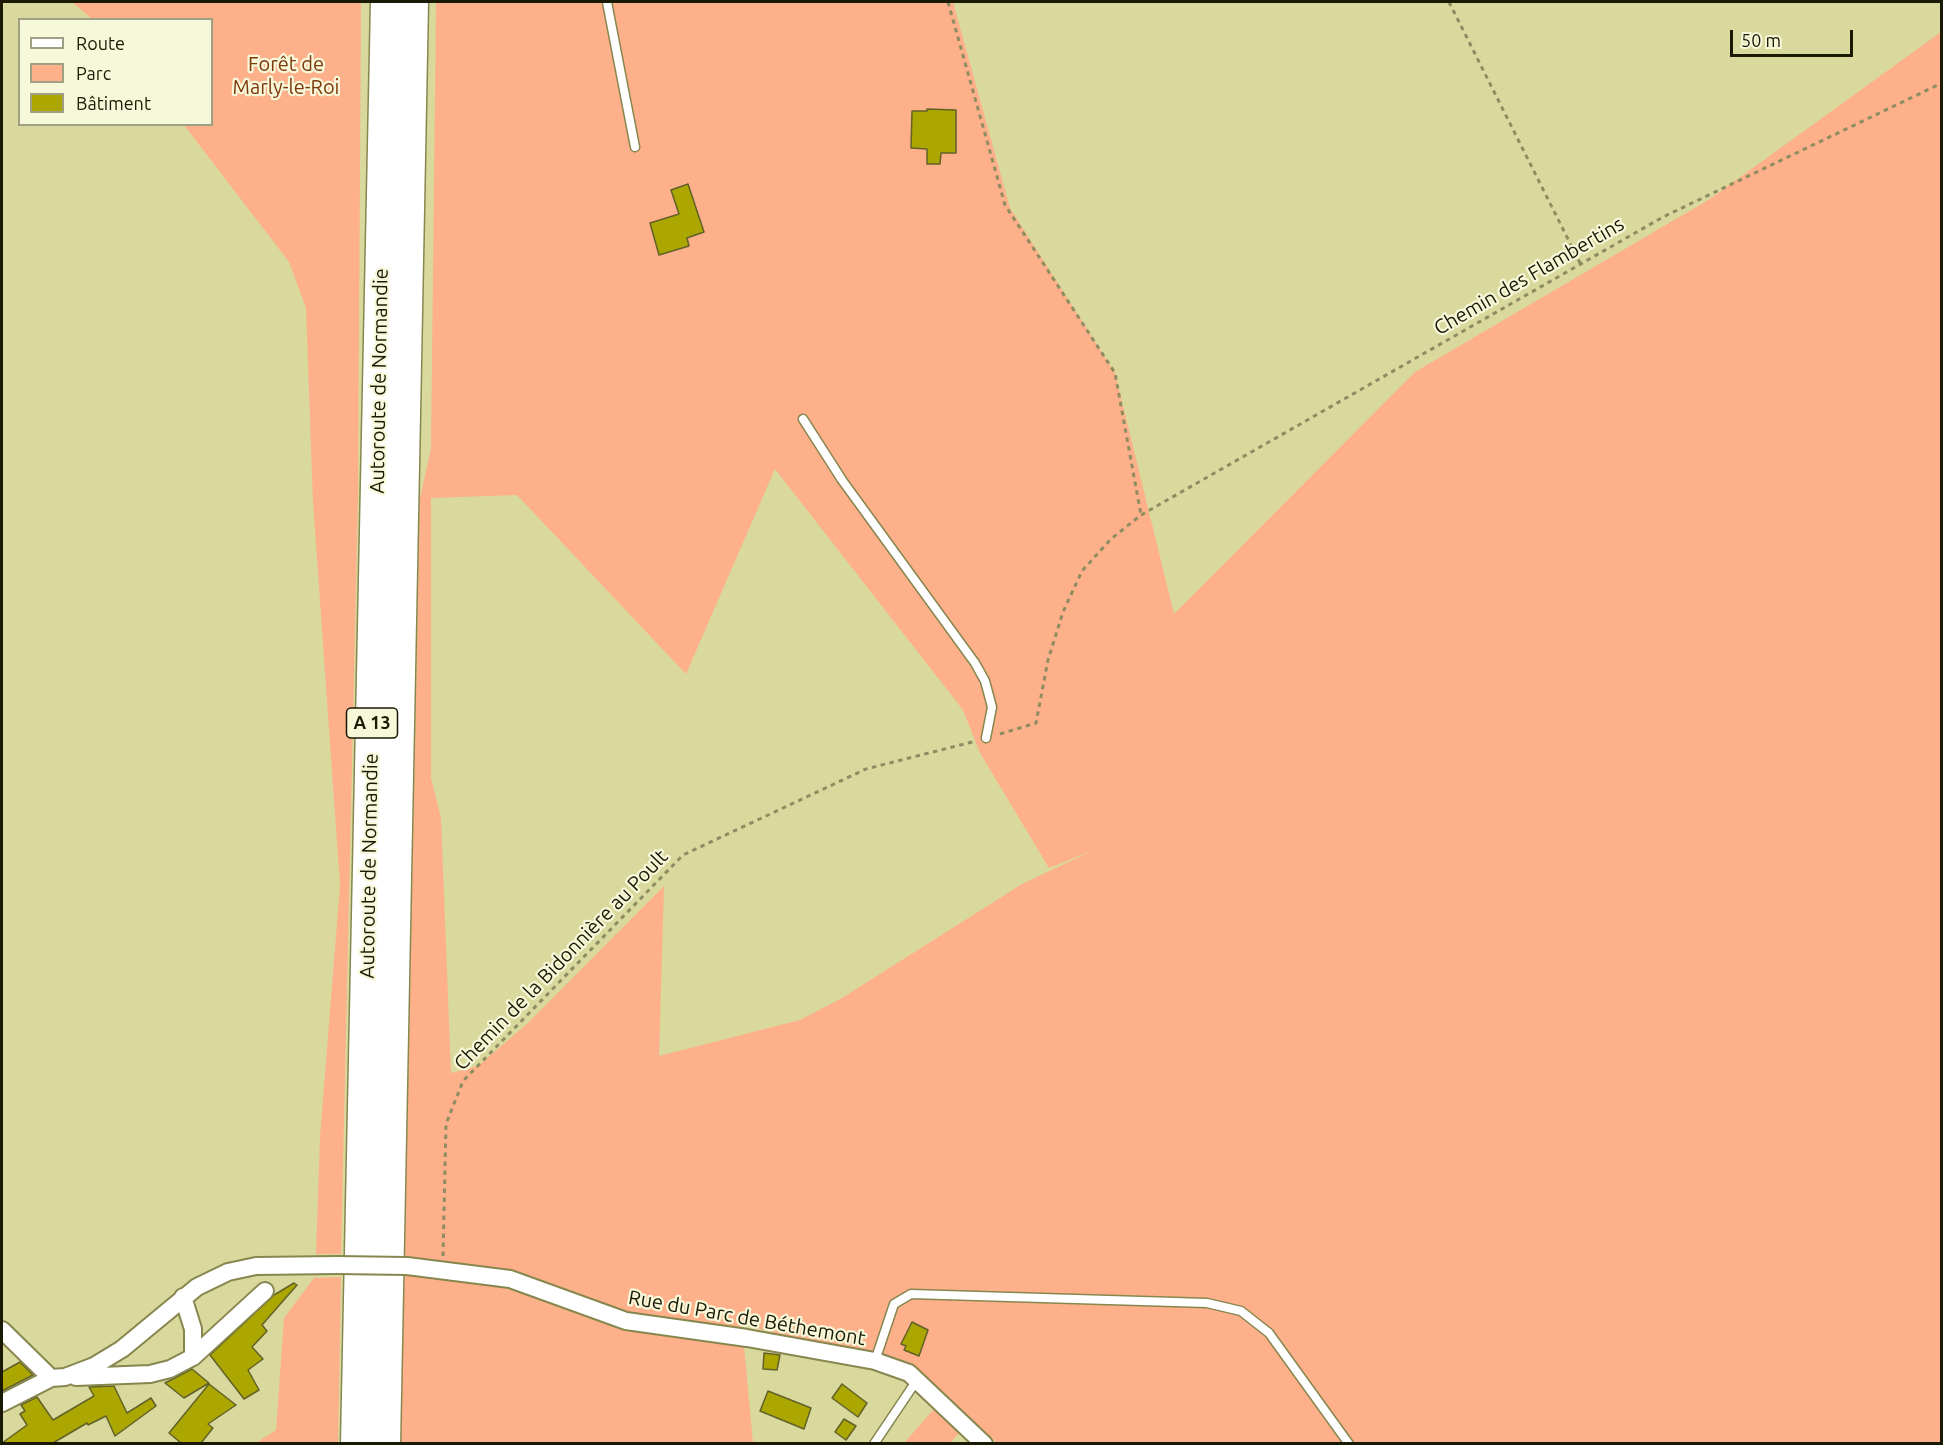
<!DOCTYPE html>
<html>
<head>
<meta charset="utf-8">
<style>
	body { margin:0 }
	#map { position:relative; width:1943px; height:1445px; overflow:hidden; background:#d9d99e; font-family:Ubuntu,sans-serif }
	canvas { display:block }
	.frame { position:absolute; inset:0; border:3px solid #1a1903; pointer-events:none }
	.legend { position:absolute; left:18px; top:18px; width:195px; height:108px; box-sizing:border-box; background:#f7f8da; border:2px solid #9f9f84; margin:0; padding:8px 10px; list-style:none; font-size:18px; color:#1a1903 }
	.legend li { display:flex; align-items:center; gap:12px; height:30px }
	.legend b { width:30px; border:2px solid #9f9f84 }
	.scale { position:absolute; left:1730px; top:30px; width:123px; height:27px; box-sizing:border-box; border:3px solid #1a1903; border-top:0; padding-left:8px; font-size:18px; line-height:21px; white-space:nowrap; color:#1a1903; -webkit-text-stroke:4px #f7f8da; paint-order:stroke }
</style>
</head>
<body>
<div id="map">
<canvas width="1943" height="1445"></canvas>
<div class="frame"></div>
<ul class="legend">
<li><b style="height:8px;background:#fff"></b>Route</li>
<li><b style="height:16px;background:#fdb089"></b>Parc</li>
<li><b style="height:16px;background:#aba600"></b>Bâtiment</li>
</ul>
<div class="scale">50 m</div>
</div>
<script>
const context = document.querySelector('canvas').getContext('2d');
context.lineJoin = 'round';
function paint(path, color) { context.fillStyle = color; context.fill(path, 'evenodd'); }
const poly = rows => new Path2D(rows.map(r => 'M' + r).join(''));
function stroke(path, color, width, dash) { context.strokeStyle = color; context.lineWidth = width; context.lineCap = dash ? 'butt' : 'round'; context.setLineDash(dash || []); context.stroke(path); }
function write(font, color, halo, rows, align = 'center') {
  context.font = font + ' Ubuntu,sans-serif'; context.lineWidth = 4.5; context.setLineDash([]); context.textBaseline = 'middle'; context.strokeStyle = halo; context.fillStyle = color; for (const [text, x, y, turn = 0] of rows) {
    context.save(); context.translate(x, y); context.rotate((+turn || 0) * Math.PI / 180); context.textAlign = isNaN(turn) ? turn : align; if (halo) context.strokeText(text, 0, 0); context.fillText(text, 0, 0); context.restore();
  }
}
paint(poly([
	[72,2,361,2,358,496,341,1254,316,1254,320,1137,340,885,313,502,306,308,289,262,184,125,212,124,212,20,92,19],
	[436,2,953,2,1010,208,1115,373,1174,614,1415,372,1710,199,1941,32,1941,1443,997,1443,917,1372,742,1324,753,1443,401,1444,420,498,431,449],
	[775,469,963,710,980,753,1049,868,1094,850,1022,884,842,998,800,1020,659,1056,664,886,528,1023,478,1066,451,1073,441,818,431,778,431,498,517,495,686,674],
	[341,1277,338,1443,256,1443,276,1430,284,1318,314,1278],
	[934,1409,960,1432,950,1443,904,1443]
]), '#fdb089');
const building = poly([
	[927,109,956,110,956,153,941,153,940,164,927,164,927,149,911,148,912,111,927,111,927,109],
	[688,184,704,232,687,238,689,246,659,255,650,223,679,214,671,190,688,184],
	[294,1283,297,1285,262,1325,267,1331,252,1347,263,1359,248,1370,259,1390,244,1399,210,1355,274,1295,294,1283],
	[912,1322,928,1330,919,1356,904,1350,906,1346,901,1344,912,1322],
	[764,1353,780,1355,777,1370,763,1369,764,1353],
	[20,1362,33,1375,2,1391,2,1372,20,1362],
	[192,1369,209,1383,184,1398,165,1383,192,1369],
	[209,1384,236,1405,208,1424,213,1428,201,1443,181,1443,169,1433,209,1384],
	[842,1384,867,1403,858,1417,832,1398,842,1384],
	[114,1386,127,1413,151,1398,156,1406,115,1436,106,1416,88,1425,87,1423,53,1443,2,1443,27,1425,20,1414,25,1411,21,1405,37,1397,53,1420,94,1396,89,1387,114,1386],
	[768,1391,811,1408,804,1429,760,1411,768,1391],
	[844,1419,856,1426,846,1440,835,1432,844,1419]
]);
paint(building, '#aba600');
stroke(building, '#626129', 1.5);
const service = poly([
	[607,2,635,147],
	[803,419,842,480,975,663,985,681,992,707,986,738],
	[875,1361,894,1304,911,1294,1207,1303,1241,1311,1269,1333,1349,1444],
	[874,1444,917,1380]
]);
const minor = poly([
	[407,1266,510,1279,626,1321,747,1338,875,1361,909,1373,984,1444],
	[183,1297,193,1329,193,1357],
	[2,1330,51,1378],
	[76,1377,150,1374,170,1369,193,1357,265,1291],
	[2,1403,51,1378,65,1377,94,1366,122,1349,197,1287,228,1272,256,1266,337,1265]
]);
const motorway = poly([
	[356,1444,386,2],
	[385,1444,413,2]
]);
stroke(service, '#87864e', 11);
stroke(minor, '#87864e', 20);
stroke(motorway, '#87864e', 33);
stroke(poly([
	[948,2,1005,205,1115,373,1141,515],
	[1449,2,1580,263],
	[1000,734,1036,723,1048,660,1063,612,1082,571,1111,539,1141,515,1663,217,1942,83],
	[443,1256,446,1124,463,1081,683,855,866,769,976,741]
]), '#8e8d61', 3, [4.5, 4.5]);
stroke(service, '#fff', 8);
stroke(minor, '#fff', 16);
stroke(motorway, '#fff', 30);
const minorBridge = poly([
	[337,1265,407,1266]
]);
stroke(minorBridge, '#87864e', 20, []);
stroke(minorBridge, '#fff', 16);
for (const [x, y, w] of [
	[372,723,51]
]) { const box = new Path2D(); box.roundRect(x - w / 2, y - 15, w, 30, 4.5); context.fillStyle = '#f7f8da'; context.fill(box); stroke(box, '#1a1903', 1.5); }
write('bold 18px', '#1a1903', null, [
	["A 13",372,723]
]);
write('20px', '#7d380b', '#f7f8da', [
	["Forêt de",286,64],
	["Marly-le-Roi",286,87]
]);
write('20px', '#1a1903', '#f7f8da', [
	["Chemin des Flambertins",1529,276,-30],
	["Autoroute de Normandie",379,381,-89],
	["Autoroute de Normandie",369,866,-89],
	["Chemin de la Bidonnière au Poult",561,960,-46],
	["Rue du Parc de Béthemont",747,1318,10]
]);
</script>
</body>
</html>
